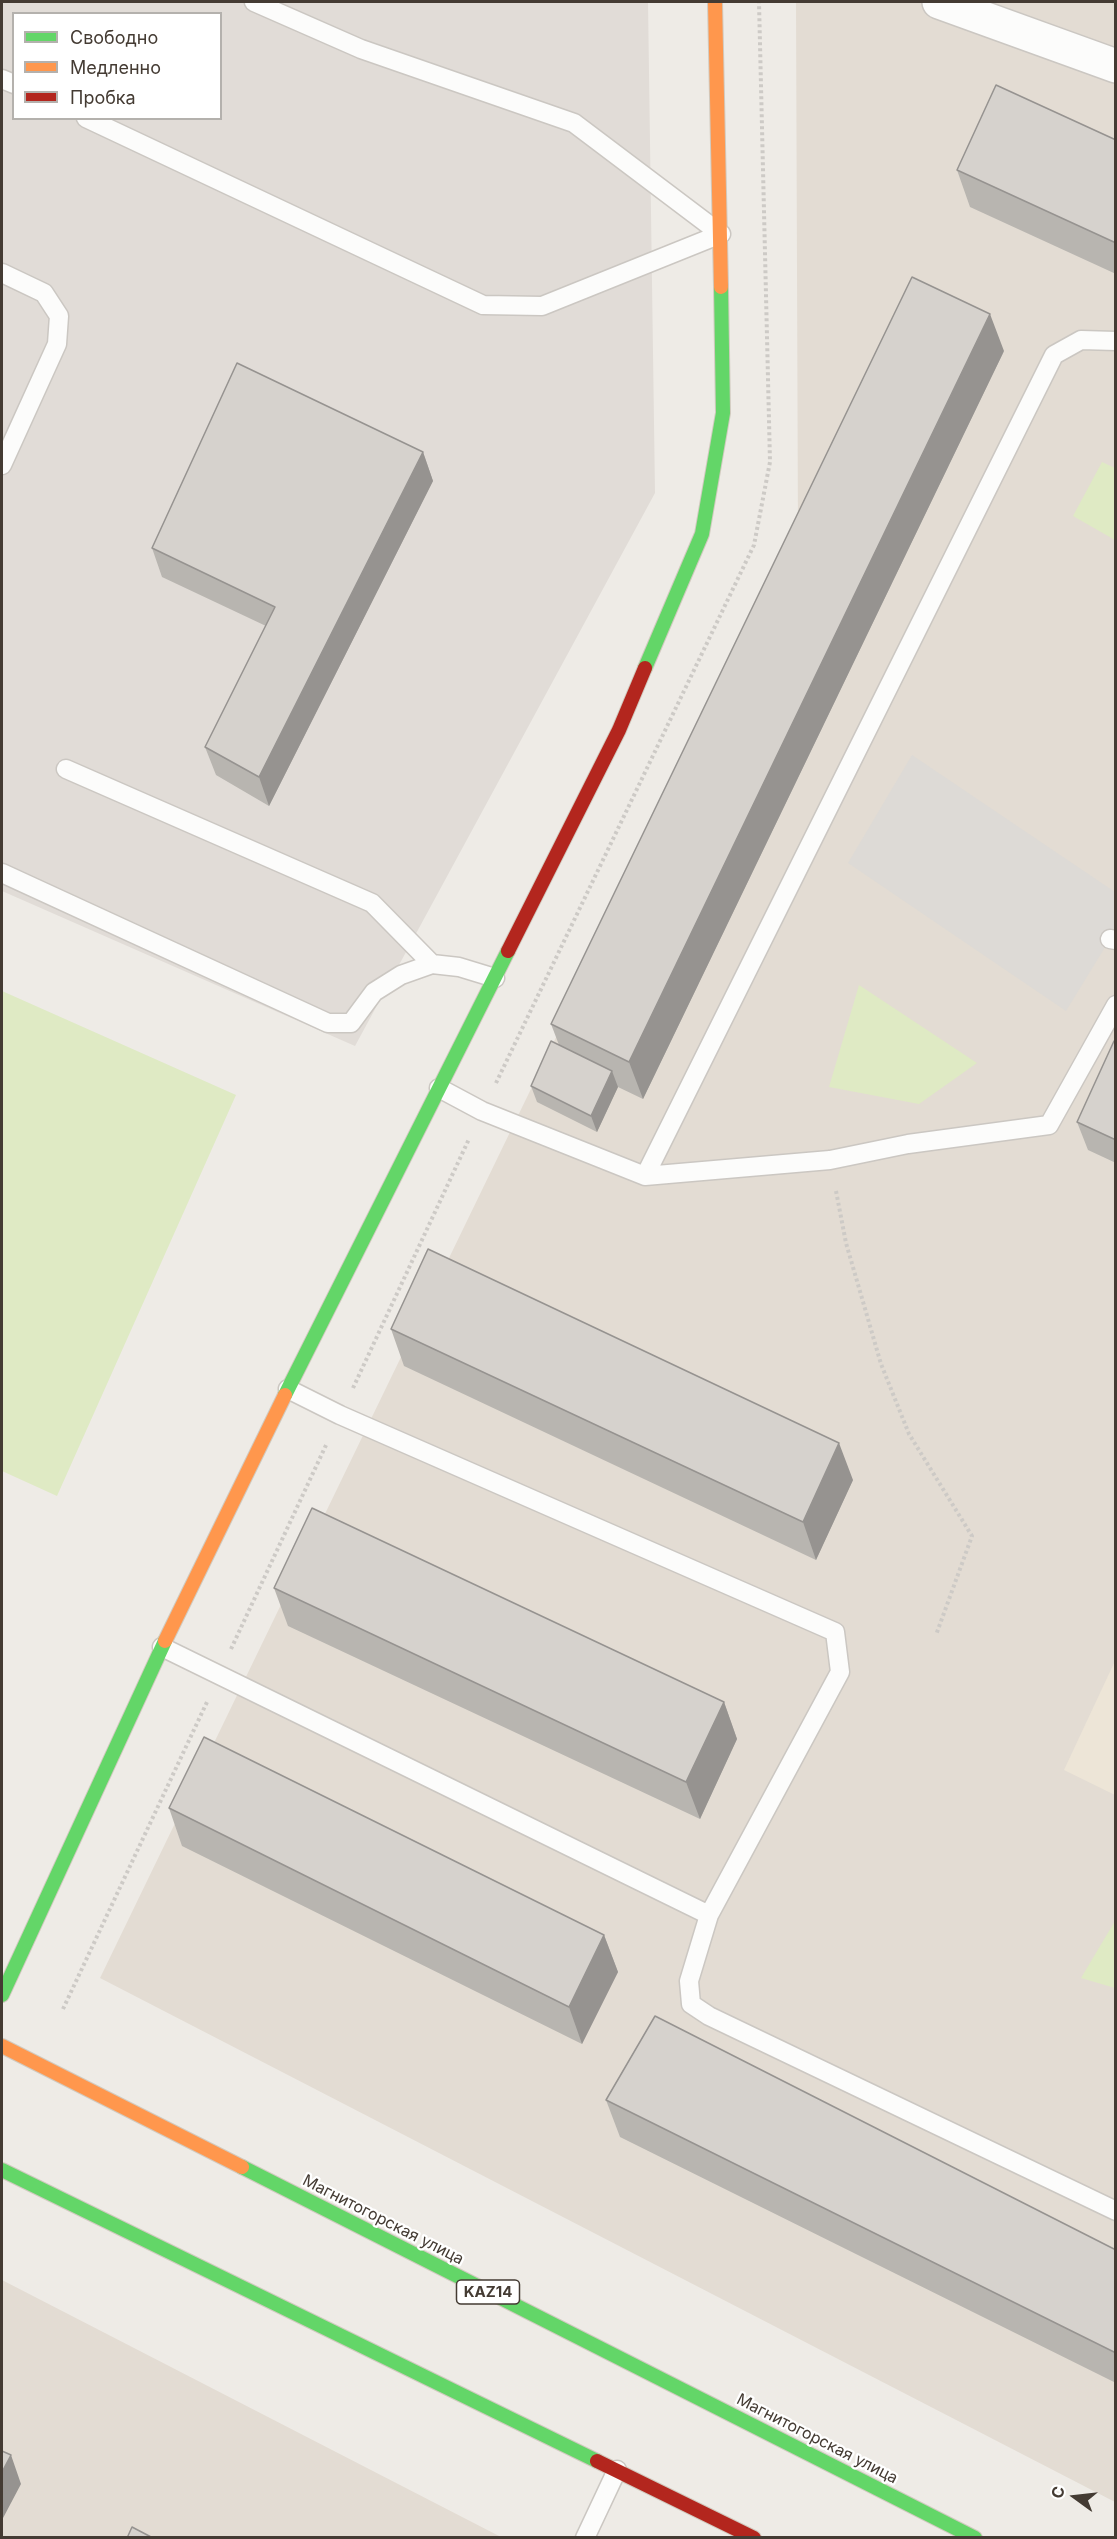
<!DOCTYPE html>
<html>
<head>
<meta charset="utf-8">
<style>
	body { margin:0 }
	#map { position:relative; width:1117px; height:2539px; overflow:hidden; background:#eeebe6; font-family:Inter,sans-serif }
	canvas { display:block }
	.frame { position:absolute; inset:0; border:3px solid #443b33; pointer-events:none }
	.legend { position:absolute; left:12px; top:12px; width:210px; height:108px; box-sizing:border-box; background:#fff; border:2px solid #b4b1ad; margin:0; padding:8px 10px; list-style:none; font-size:18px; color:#443b33 }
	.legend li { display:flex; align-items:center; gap:12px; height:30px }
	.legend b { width:30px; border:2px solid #b4b1ad }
	.north { position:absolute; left:1045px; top:2467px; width:60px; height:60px; -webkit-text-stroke:4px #fff; paint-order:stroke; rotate:285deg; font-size:16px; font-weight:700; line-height:24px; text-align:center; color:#443b33 }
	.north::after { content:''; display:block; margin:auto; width:21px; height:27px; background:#443b33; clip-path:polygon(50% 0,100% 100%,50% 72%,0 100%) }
</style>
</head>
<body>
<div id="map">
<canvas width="1117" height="2539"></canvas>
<div class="frame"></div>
<ul class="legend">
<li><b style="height:8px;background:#63d668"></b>Свободно</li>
<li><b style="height:8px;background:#ff974d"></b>Медленно</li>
<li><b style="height:8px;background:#b3261e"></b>Пробка</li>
</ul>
<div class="north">С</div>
</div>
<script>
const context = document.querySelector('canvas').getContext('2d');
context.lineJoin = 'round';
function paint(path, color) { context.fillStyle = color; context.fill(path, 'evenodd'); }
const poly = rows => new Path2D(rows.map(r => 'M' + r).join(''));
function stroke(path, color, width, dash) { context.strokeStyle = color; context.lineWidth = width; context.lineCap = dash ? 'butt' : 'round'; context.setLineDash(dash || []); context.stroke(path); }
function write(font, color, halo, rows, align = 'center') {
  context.font = font + ' Inter,sans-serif'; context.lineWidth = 4.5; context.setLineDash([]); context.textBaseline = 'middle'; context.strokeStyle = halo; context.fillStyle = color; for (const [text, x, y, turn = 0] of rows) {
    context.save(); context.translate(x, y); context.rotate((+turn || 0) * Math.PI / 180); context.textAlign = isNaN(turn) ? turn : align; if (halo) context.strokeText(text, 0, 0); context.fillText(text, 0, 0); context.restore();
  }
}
paint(poly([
	[796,2,1115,2,1115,2502,100,1978,798,538],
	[2,2280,501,2537,2,2537]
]), '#e3dcd3');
paint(poly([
	[2,2,648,2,655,493,355,1046,2,891],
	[14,14,220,14,220,118,14,118]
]), '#e1dcd7');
paint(poly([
	[1115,1661,1115,1795,1064,1770]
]), '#ede5d7');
paint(poly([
	[1102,462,1115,468,1115,540,1073,516],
	[859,985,977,1063,919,1104,829,1087],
	[2,991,236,1095,57,1496,2,1471],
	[1115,1921,1115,1988,1081,1978]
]), '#dfeac4');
paint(poly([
	[912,755,1115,892,1115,931,1066,1011,848,863]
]), '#dddad6');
const lane = poly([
	[2,79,14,84],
	[86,118,483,305,542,306,721,234,574,123,361,49,254,2],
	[2,273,44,293,59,316,57,344,2,465],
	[66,769,372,903,432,964],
	[2,873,328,1023,351,1023,374,992,401,975,432,964,459,967,495,978],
	[1110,939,1116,940],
	[439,1088,482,1111,645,1176,830,1160,908,1144,1049,1125,1116,1005],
	[645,1176,1054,355,1081,340,1116,341],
	[288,1389,340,1415,835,1632,840,1672,709,1915],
	[162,1647,709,1915,689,1981,691,2004,709,2016,1116,2211],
	[585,2538,617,2470]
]);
const street = poly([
	[939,2,1116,66]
]);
const fast = poly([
	[645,668,702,534,723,413,721,287],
	[285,1395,508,951],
	[2,1995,165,1641],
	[242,2167,975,2538],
	[2,2170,597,2461]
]);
const slow = poly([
	[715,2,721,287],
	[165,1641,285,1395],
	[2,2046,242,2167]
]);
const jam = poly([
	[508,951,619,730,645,668],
	[597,2461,754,2538]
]);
stroke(lane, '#cbc7c2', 21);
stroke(street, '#cbc7c2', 36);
stroke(fast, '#d1cabf', 16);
stroke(slow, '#d1cabf', 16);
stroke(jam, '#d1cabf', 16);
stroke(poly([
	[496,1083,754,545,770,462,759,2],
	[836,1191,846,1243,881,1364,909,1434,972,1536,936,1635],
	[353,1388,469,1139],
	[231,1649,327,1443],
	[63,2009,207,1702]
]), '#cdcac6', 4, [3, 3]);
stroke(lane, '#fcfcfb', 18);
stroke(street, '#fcfcfb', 33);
stroke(fast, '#63d668', 14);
stroke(slow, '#ff974d', 14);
stroke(jam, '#b3261e', 14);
paint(poly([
	[1116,140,1116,274,970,207,957,170],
	[1004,351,643,1099,618,1087,597,1132,537,1102,531,1086,559,1045,551,1024],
	[423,452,433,481,269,806,216,775,205,747,266,626,162,577,152,548],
	[1116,1042,1116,1163,1088,1150,1077,1122],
	[391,1329,853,1480,816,1560,404,1366],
	[274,1588,724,1702,737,1739,700,1819,288,1626],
	[169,1808,604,1935,618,1972,582,2044,182,1846],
	[606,2100,1116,2250,1116,2383,620,2137]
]), '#b8b5b0');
paint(poly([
	[990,314,1004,351,643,1099,629,1062],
	[423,452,433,481,269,806,259,777],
	[612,1071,618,1087,597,1132,591,1116],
	[839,1443,853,1480,816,1560,803,1522],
	[724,1702,737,1739,700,1819,686,1782],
	[604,1935,618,1972,582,2044,569,2007],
	[11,2455,21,2484,2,2520,2,2472]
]), '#969390');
const building = poly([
	[996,85,1116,140,1116,243,957,170,996,85],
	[912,277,990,314,629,1062,551,1024,912,277],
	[237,363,423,452,259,777,205,747,275,607,152,548,237,363],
	[551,1041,612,1071,591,1116,531,1086,551,1041],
	[1114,1041,1116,1042,1116,1140,1077,1122,1114,1041],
	[428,1249,839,1443,803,1522,391,1329,428,1249],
	[312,1508,724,1702,686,1782,274,1588,312,1508],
	[204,1737,604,1935,569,2007,169,1808,204,1737],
	[655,2016,1116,2250,1116,2353,606,2100,655,2016],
	[2,2451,11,2455,2,2472,2,2451],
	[132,2527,153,2538,127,2538,132,2527]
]);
paint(building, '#d6d2cd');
stroke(building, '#969390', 1.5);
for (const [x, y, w] of [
	[488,2292,63]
]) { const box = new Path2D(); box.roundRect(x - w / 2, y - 12, w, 24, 4.5); context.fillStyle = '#fff'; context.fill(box); stroke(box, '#443b33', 1.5); }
write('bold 15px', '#443b33', null, [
	["KAZ14",488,2292]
]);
write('16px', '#443b33', '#fff', [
	["Магнитогорская улица",383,2220,27],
	["Магнитогорская улица",817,2439,27]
]);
</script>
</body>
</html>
